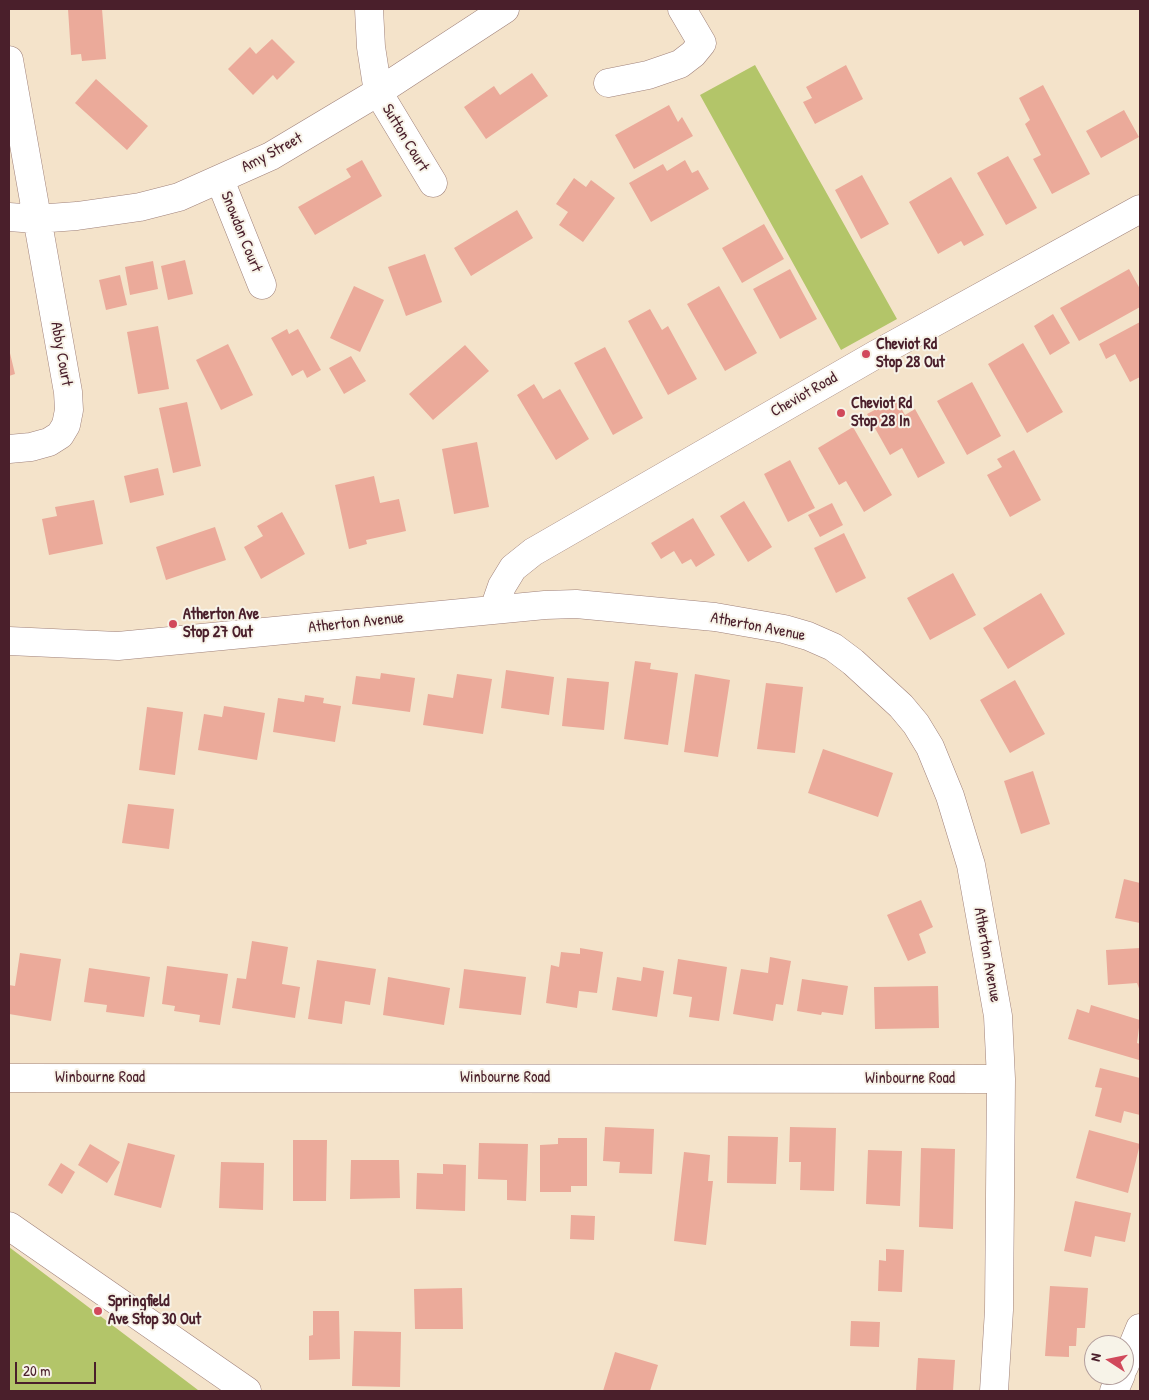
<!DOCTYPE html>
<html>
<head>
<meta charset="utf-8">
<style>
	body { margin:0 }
	#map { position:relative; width:1149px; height:1400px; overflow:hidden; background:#f4e3ca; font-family:"Patrick Hand",sans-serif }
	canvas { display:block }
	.frame { position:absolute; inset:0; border:10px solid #4a1f2b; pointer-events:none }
	.north { position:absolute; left:1084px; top:1335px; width:50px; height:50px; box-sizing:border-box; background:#f7f3e8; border:1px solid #b29e9c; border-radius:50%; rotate:281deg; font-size:14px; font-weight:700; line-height:20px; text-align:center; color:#4a1f2b }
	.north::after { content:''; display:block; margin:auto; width:18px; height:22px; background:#d1495b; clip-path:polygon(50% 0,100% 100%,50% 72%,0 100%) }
	.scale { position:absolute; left:15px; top:1362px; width:81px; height:22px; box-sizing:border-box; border:2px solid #4a1f2b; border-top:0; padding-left:6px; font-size:15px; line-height:18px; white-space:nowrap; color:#4a1f2b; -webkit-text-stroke:4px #f7f3e8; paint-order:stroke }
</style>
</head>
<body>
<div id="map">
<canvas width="1149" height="1400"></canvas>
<div class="frame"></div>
<div class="north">N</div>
<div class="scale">20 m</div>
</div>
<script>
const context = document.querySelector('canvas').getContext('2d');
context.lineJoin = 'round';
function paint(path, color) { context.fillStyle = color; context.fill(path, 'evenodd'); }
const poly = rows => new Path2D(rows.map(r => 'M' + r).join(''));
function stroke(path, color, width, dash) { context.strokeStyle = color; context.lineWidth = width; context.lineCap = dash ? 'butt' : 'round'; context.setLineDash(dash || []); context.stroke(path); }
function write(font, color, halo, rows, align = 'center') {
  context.font = font + ' "Patrick Hand",sans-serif'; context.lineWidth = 4; context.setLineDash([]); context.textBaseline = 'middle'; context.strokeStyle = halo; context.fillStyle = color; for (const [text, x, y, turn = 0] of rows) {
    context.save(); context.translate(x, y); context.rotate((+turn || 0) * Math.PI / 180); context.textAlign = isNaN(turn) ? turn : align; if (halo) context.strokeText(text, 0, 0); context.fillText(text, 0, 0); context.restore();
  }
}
paint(poly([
	[755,65,897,319,841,350,700,95],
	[9,1247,198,1390,199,1391,9,1391]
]), '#b3c569');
paint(poly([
	[68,9,102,9,106,59,82,61,81,54,71,55],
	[272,39,295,62,277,80,273,75,253,95,228,69,250,47,256,54],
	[846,65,863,99,815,124,803,102,812,98,806,87],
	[532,73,548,96,486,139,464,107,494,86,500,95],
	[96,79,148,126,127,150,75,103],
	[1043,85,1090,174,1052,194,1033,159,1041,155,1025,124,1030,120,1019,98],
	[669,105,678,122,682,117,693,136,634,169,615,135],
	[1124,110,1139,137,1101,158,1086,131],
	[1008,156,1037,208,1006,225,977,173],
	[362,160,382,196,315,235,298,207,351,177,346,169],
	[685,160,692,173,698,170,709,189,651,222,629,183,663,164,667,171],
	[862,175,889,224,861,239,835,190],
	[951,177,984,235,964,246,961,241,938,254,909,202],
	[574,178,586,187,591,180,615,198,583,242,559,225,568,212,556,204],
	[517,210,533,238,471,276,454,248],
	[764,224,784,259,742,283,722,248],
	[425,254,442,302,406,316,388,267],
	[185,260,193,294,168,300,161,266],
	[153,261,158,289,130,295,125,267],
	[790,269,817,319,780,339,753,289],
	[1129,269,1140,289,1140,307,1079,341,1060,308],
	[120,275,127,305,106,310,99,280],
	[354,286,384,300,360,352,330,338],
	[719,286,757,353,725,371,687,304],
	[650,309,662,330,668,326,697,379,668,395,628,321],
	[1053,314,1070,343,1050,355,1034,326],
	[1140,322,1140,377,1130,382,1115,354,1106,359,1099,344],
	[158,326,169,389,138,394,127,332],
	[287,329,289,334,298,329,321,370,307,378,303,370,292,376,271,338],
	[1023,343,1063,412,1027,433,988,364],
	[228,344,253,395,221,410,196,360],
	[465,345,489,371,433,420,409,394],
	[605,347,643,418,613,435,574,363],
	[9,349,15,374,9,376],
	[351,356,366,381,344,394,329,368],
	[972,382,1001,436,967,455,937,401],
	[534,384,543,399,560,389,589,439,556,460,517,395],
	[896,399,905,415,915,409,945,463,918,478,902,448,890,455,867,414],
	[187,402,201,466,173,473,159,408],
	[853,427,892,495,864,512,846,481,839,485,818,448],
	[477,442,489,507,454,514,442,449],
	[1014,450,1041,500,1010,517,987,475,1002,467,997,459],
	[790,460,815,508,788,522,764,474],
	[158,468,164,495,130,503,124,476],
	[374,476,380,503,399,499,406,531,366,540,367,544,349,549,335,485],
	[94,500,103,544,49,555,42,519,57,516,55,507],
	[744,501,772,547,748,562,720,516],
	[832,503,843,525,820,537,808,515],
	[282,512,305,554,261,579,244,547,263,536,257,526],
	[693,518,715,555,696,567,691,559,682,564,674,551,661,559,651,543],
	[215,527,226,560,166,580,156,547],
	[844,533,866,578,836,593,814,548],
	[953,573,976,615,930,640,907,598],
	[1041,593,1065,634,1008,669,983,628],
	[635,661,651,663,650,669,678,673,668,745,624,739],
	[506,670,554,677,549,715,501,708],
	[381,673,415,678,410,712,352,704,356,676,380,679],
	[457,674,492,679,483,734,423,725,428,694,453,698],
	[695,674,730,680,718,757,684,752],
	[567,678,609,682,604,730,562,726],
	[1015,680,1045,734,1010,753,980,700],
	[766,683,803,687,795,753,757,749],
	[305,695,324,698,323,703,341,706,335,742,273,732,278,698,304,702],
	[224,706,265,713,257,760,198,750,204,714,222,717],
	[147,707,183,712,175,775,139,770],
	[823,749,893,773,878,817,808,793],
	[1033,771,1050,824,1021,834,1004,781],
	[128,804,174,809,169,849,122,843],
	[1124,879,1140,883,1140,923,1115,918],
	[921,900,933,927,919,934,926,953,908,961,887,915],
	[252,941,288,947,282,984,300,987,295,1018,232,1008,237,978,246,979],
	[580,948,603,952,597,993,579,991,577,1008,546,1003,551,965,559,967,561,952,580,954],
	[1140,948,1140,991,1137,983,1108,985,1106,950],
	[20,953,61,959,51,1021,9,1014,9,985,15,986],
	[770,957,791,961,783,1005,776,1004,773,1021,733,1014,741,969,768,973],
	[678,959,727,967,719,1021,689,1017,692,997,673,994],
	[317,960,376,969,370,1005,345,1001,342,1024,308,1019],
	[167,966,228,974,220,1025,199,1022,200,1015,174,1011,175,1006,162,1004],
	[643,967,664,971,657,1017,612,1010,617,977,641,981],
	[89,968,150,977,144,1017,106,1012,107,1005,84,1002],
	[464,969,526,977,521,1015,459,1008],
	[388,977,450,988,444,1025,383,1015],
	[802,979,848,986,843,1015,822,1012,821,1015,797,1011],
	[938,986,939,1028,875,1029,874,987],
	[1091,1005,1140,1020,1137,1043,1140,1044,1139,1060,1068,1039,1077,1009,1089,1013],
	[1100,1068,1140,1078,1140,1115,1124,1111,1121,1123,1095,1116,1102,1088,1095,1087],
	[605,1127,654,1129,652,1174,619,1173,620,1162,603,1161],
	[790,1127,836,1128,834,1191,800,1190,801,1162,789,1162],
	[1089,1130,1140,1144,1128,1193,1076,1178],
	[728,1136,778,1137,776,1184,727,1183],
	[558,1138,587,1138,587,1186,571,1186,571,1192,540,1192,540,1145,558,1144],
	[293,1140,327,1140,326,1201,293,1201],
	[128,1143,175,1155,161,1208,114,1195],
	[479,1143,528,1144,526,1201,507,1200,507,1180,478,1179],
	[90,1144,120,1162,107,1183,78,1165],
	[921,1148,955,1149,953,1229,919,1227],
	[868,1150,902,1151,900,1206,866,1204],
	[684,1152,710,1155,708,1181,713,1181,706,1245,674,1241],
	[351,1160,399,1160,400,1198,350,1199],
	[221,1162,264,1163,263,1210,219,1208],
	[61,1163,75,1172,62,1194,48,1185],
	[443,1164,466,1165,465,1211,416,1209,417,1173,443,1174],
	[1075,1201,1131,1213,1125,1242,1095,1236,1091,1257,1064,1251],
	[571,1215,595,1216,594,1240,570,1239],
	[886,1249,904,1250,902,1292,878,1291,879,1260,886,1261],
	[1050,1286,1088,1288,1085,1328,1077,1328,1076,1346,1069,1346,1069,1357,1045,1356],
	[462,1288,463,1329,415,1329,414,1289],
	[313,1311,339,1311,340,1359,309,1360,309,1336,313,1335],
	[851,1321,880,1322,879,1347,850,1346],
	[354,1331,401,1332,400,1387,352,1386],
	[615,1352,658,1365,650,1391,603,1391],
	[918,1358,955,1360,953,1391,916,1391]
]), '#ebaa9a');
const minor = poly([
	[369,9,371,47,378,92,433,183],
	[9,60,68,392,69,410,66,425,60,435,49,442,31,447,9,449],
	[608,83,648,75,680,64,693,54,702,43,682,9],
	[220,180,262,285],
	[9,217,36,219,77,216,140,207,179,197,271,156,378,92,505,9],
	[494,609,502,586,513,568,533,552,875,355,1140,209],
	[9,641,118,646,545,605,576,604,715,617,784,629,808,636,833,647,853,662,901,706,916,724,930,747,950,796,971,865,998,1016,1001,1079,999,1310,994,1391],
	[9,1078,1001,1079],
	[9,1226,247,1391],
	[1124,1367,1140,1328],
	[1114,1391,1121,1375]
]);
stroke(minor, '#9f817a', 29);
stroke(minor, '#fff', 28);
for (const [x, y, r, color] of [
	[866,354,5,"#d1495b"],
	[841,413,5,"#d1495b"],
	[173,624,5,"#d1495b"],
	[98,1311,5,"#d1495b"]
]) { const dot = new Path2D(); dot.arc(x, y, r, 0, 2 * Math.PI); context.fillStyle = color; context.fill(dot); stroke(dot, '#f7f3e8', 2); }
write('16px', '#4a1f2b', '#f7f3e8', [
	["Sutton Court",405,138,59],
	["Amy Street",272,153,-28],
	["Snowdon Court",241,232,68],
	["Abby Court",61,354,80],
	["Cheviot Road",804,395,-30],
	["Atherton Avenue",356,623,-6],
	["Atherton Avenue",758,627,11],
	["Atherton Avenue",987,955,80],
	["Winbourne Road",100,1078],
	["Winbourne Road",505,1078],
	["Winbourne Road",910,1079]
]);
write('bold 16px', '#4a1f2b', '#f7f3e8', [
	["Cheviot Rd",876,345],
	["Stop 28 Out",876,363],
	["Cheviot Rd",851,404],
	["Stop 28 In",851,422],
	["Atherton Ave",183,615],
	["Stop 27 Out",183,633],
	["Springfield",108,1302],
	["Ave Stop 30 Out",108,1320]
], 'left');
</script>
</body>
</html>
